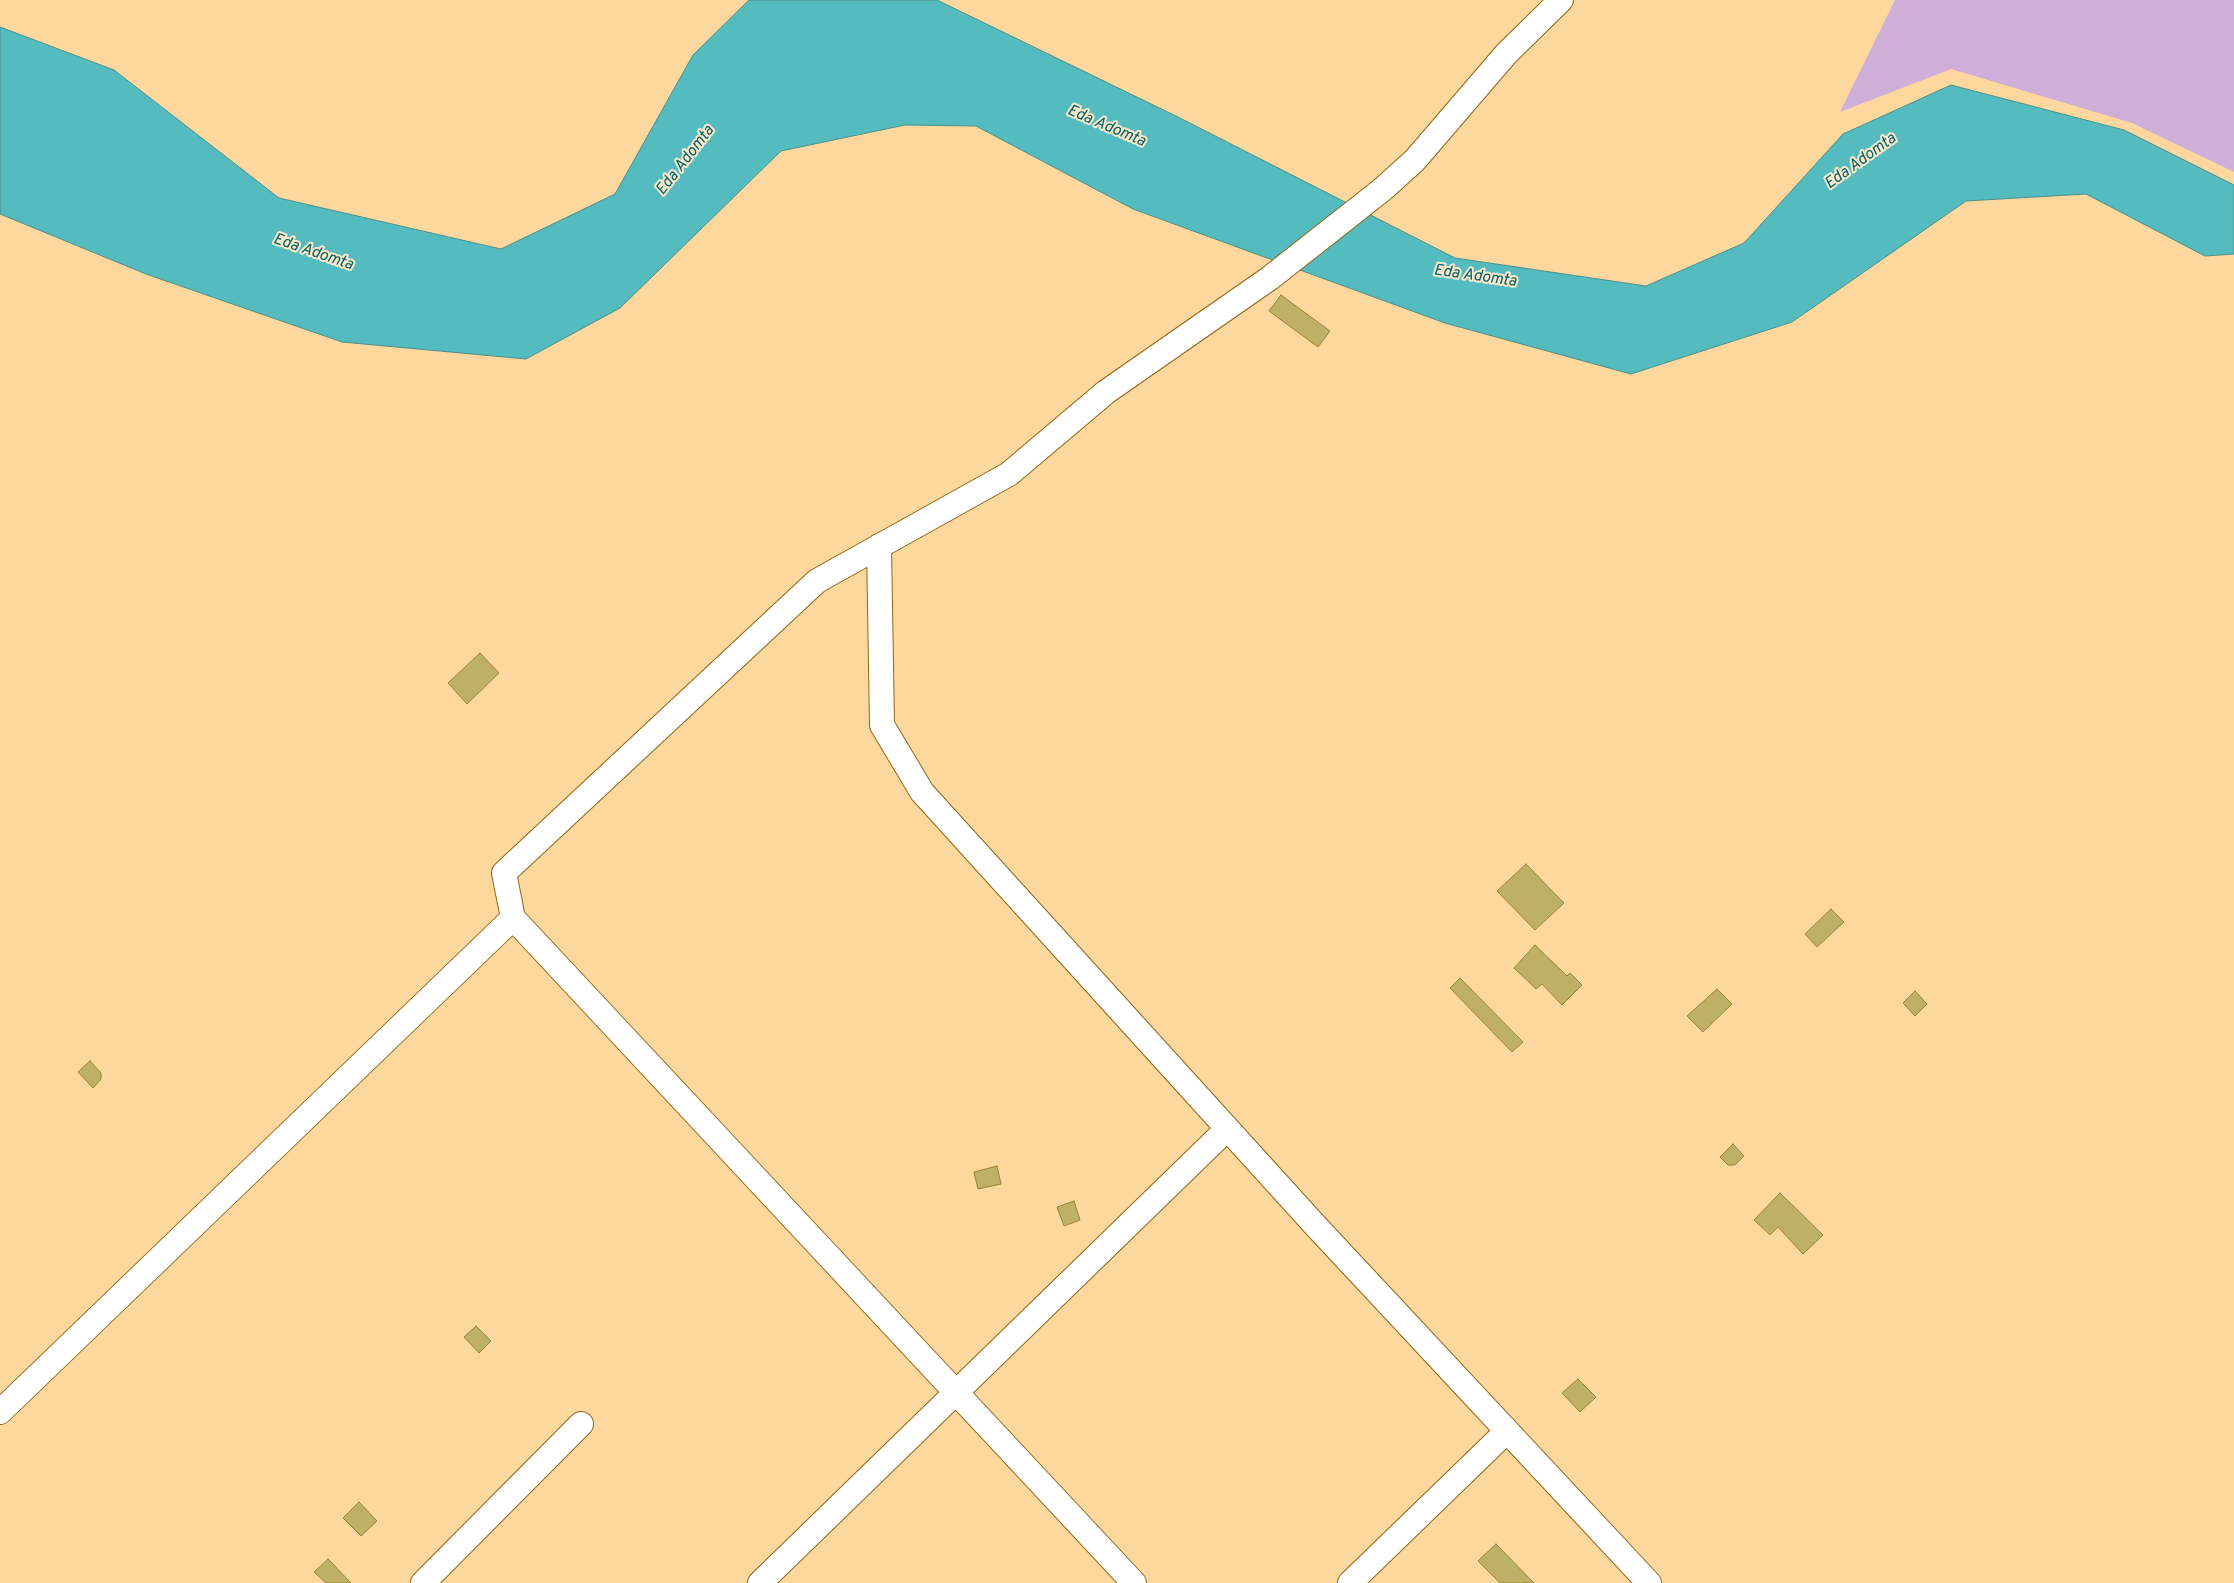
<!DOCTYPE html>
<html>
<head>
<meta charset="utf-8">
<style>
	body { margin:0 }
	canvas { display:block; background:#fcd79e }
</style>
</head>
<body>
<canvas width="2234" height="1583"></canvas>
<script>
const context = document.querySelector('canvas').getContext('2d');
context.lineJoin = 'round';
function paint(path, color) { context.fillStyle = color; context.fill(path, 'evenodd'); }
const poly = rows => new Path2D(rows.map(r => 'M' + r).join(''));
function stroke(path, color, width, dash) { context.strokeStyle = color; context.lineWidth = width; context.lineCap = dash ? 'butt' : 'round'; context.setLineDash(dash || []); context.stroke(path); }
function write(font, color, halo, rows, align = 'center') {
  context.font = font + ' Overpass,sans-serif'; context.lineWidth = 4; context.setLineDash([]); context.textBaseline = 'middle'; context.strokeStyle = halo; context.fillStyle = color; for (const [text, x, y, turn = 0] of rows) {
    context.save(); context.translate(x, y); context.rotate((+turn || 0) * Math.PI / 180); context.textAlign = isNaN(turn) ? turn : align; if (halo) context.strokeText(text, 0, 0); context.fillText(text, 0, 0); context.restore();
  }
}
paint(poly([
	[1895,0,2234,0,2234,172,2132,123,1951,69,1840,112]
]), '#cfafd8');
const water = poly([
	[749,0,937,0,1178,117,1455,258,1646,286,1744,243,1843,134,1951,85,2124,130,2234,185,2234,254,2205,256,2086,194,1966,201,1792,322,1631,374,1445,323,1133,209,976,126,905,125,781,151,620,308,526,359,342,342,146,274,0,214,0,27,114,70,279,198,501,249,615,194,693,55,749,0]
]);
paint(water, '#54bbbf');
stroke(water, '#4d908a', 1);
const building = poly([
	[1281,295,1330,331,1318,347,1269,311,1281,295],
	[480,653,499,673,467,704,448,683,480,653],
	[1526,864,1564,903,1535,930,1497,891,1526,864],
	[1831,909,1844,922,1817,947,1805,934,1831,909],
	[1535,945,1567,976,1570,973,1582,985,1562,1005,1542,984,1536,989,1514,968,1535,945],
	[1460,978,1523,1042,1512,1052,1450,988,1460,978],
	[1717,989,1732,1004,1703,1032,1687,1016,1717,989],
	[1915,991,1927,1004,1915,1016,1903,1003,1915,991],
	[90,1061,101,1073,101,1079,93,1088,78,1072,90,1061],
	[1733,1144,1744,1156,1735,1165,1728,1165,1720,1157,1733,1144],
	[997,1166,1001,1184,978,1189,974,1172,997,1166],
	[1780,1193,1823,1235,1803,1254,1778,1227,1770,1235,1754,1220,1780,1193],
	[1074,1201,1080,1220,1064,1226,1057,1207,1074,1201],
	[476,1326,491,1341,479,1353,464,1337,476,1326],
	[1578,1379,1596,1397,1580,1412,1562,1393,1578,1379],
	[359,1502,377,1521,361,1536,343,1518,359,1502],
	[1496,1544,1534,1583,1500,1583,1478,1561,1496,1544],
	[328,1559,351,1583,326,1583,314,1572,328,1559]
]);
paint(building, '#beb067');
stroke(building, '#968631', 1);
const minor = poly([
	[879,546,882,725,922,792,1314,1224,1649,1583],
	[0,1412,513,918],
	[423,1583,581,1424],
	[760,1583,1227,1129],
	[1134,1583,513,918,504,873,817,581,1009,474,1106,392,1270,278,1383,189,1415,160,1506,54,1561,0],
	[1350,1583,1507,1431]
]);
stroke(minor, '#906614', 26);
stroke(minor, '#fff', 24);
write('italic 16px', '#026063', '#fae8cc', [
	["Eda Adomta",1106,127,23],
	["Eda Adomta",686,161,-52],
	["Eda Adomta",1861,162,-36],
	["Eda Adomta",313,253,19],
	["Eda Adomta",1475,277,8]
]);
</script>
</body>
</html>
